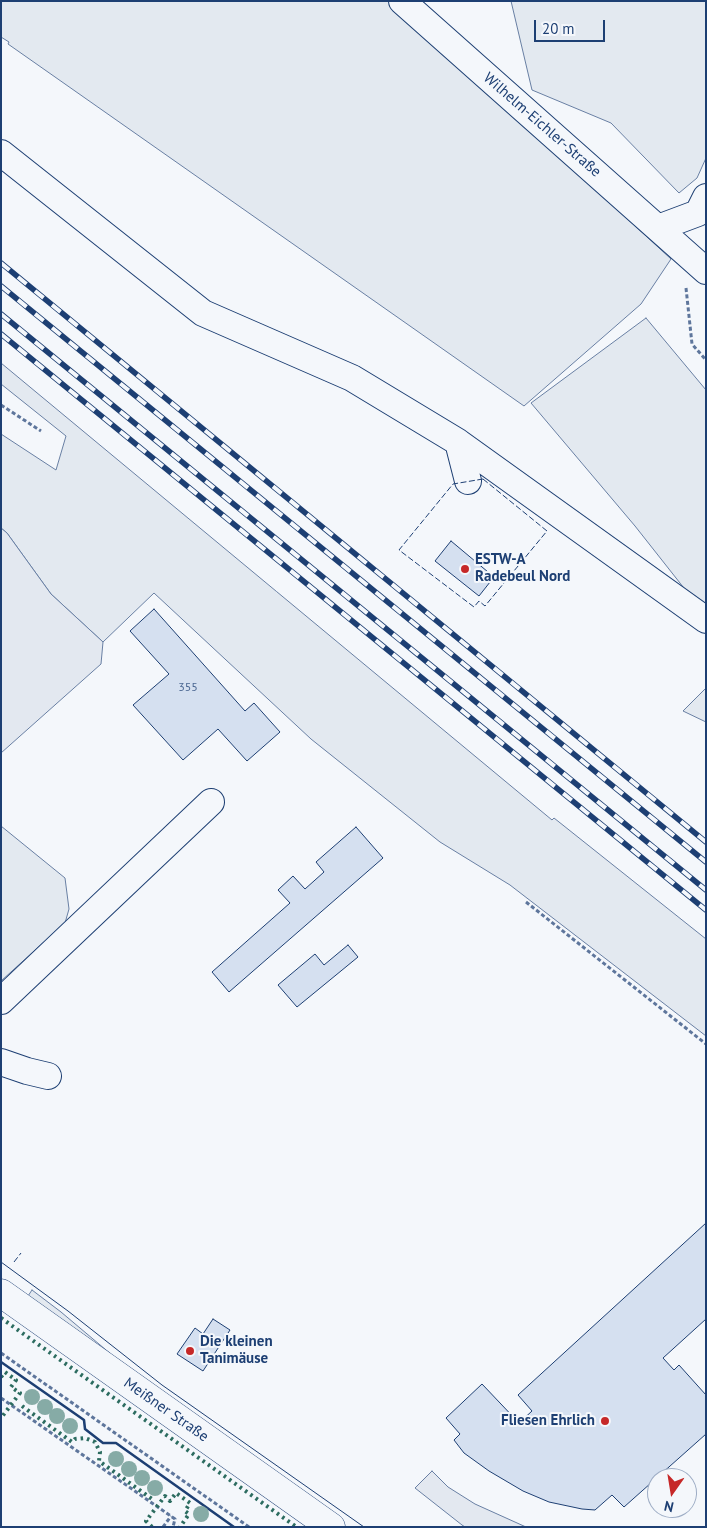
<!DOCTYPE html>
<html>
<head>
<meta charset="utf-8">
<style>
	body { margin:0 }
	#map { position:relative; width:707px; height:1528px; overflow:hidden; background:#f4f7fb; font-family:"PT Sans",sans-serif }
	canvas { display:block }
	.frame { position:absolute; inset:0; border:2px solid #1d3f73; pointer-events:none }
	.north { position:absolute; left:647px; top:1468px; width:50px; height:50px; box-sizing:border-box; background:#f4f7fb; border:1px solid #9eadc5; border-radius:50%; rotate:193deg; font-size:14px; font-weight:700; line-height:20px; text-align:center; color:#1d3f73 }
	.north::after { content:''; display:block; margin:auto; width:18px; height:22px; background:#c62828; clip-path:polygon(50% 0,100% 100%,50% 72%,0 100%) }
	.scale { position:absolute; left:534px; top:20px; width:71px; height:22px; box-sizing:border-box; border:2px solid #1d3f73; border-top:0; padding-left:6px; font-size:15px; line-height:18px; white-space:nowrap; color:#1d3f73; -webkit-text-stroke:4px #f4f7fb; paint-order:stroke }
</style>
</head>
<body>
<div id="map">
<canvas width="707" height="1528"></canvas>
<div class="frame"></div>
<div class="north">N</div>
<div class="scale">20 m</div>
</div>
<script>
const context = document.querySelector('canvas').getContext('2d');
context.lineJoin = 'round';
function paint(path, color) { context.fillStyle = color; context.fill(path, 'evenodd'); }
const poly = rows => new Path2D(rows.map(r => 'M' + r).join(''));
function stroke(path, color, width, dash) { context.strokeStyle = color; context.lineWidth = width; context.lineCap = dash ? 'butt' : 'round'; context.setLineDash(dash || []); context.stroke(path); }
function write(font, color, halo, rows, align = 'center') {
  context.font = font + ' "PT Sans",sans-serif'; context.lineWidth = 4; context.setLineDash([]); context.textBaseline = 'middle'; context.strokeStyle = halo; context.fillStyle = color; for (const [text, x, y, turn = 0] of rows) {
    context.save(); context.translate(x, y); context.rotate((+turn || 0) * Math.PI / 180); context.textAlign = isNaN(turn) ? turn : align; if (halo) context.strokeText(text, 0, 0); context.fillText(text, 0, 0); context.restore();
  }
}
const green = poly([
	[1,1,391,1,671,259,641,304,524,406,8,44,9,42,1,37,1,1],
	[511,1,706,1,706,158,697,178,679,193,611,123,532,90,511,1],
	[646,318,706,390,706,616,635,526,531,403,646,318],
	[1,363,552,820,554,818,706,939,706,1036,510,885,440,842,311,739,154,593,103,642,51,594,7,533,1,528,1,434,56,470,66,436,1,384,1,363],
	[706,688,706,722,683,711,706,688],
	[1,826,65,878,69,909,65,923,1,981,1,826],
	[32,1290,61,1312,112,1355,28,1296,32,1290]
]);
paint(green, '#e3e9f0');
stroke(green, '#687fa3', 1);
const parking = poly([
	[1,528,7,533,51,594,103,642,101,664,1,753,1,528],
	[432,1471,448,1487,475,1504,526,1527,465,1527,462,1525,415,1488,432,1471]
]);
paint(parking, '#e3e8f0');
stroke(parking, '#687fa3', 1);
const building = poly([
	[451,541,494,577,479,596,435,561,451,541],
	[154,609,245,711,254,703,280,732,247,761,218,729,183,760,133,705,169,674,130,631,154,609],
	[356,827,383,858,229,992,212,972,290,903,278,890,293,876,305,889,324,872,316,862,356,827],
	[348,945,358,957,297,1007,278,985,315,954,324,965,348,945],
	[706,1223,706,1319,663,1358,674,1370,679,1365,706,1395,706,1434,624,1507,612,1495,595,1510,582,1509,549,1502,523,1491,489,1471,464,1453,454,1440,460,1434,446,1418,482,1384,519,1423,532,1411,518,1395,706,1223],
	[213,1319,230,1330,203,1371,177,1354,195,1328,203,1334,213,1319]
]);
paint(building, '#d5e0f0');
stroke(building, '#1d3f73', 1);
const minor = poly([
	[402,1,706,271],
	[1,153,203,313,352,378,458,442,468,481],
	[658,228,698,213,706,197],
	[458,442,706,620],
	[1,1001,211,802],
	[1,1062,27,1071,48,1076]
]);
const major = poly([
	[1,1293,331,1527]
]);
stroke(minor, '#1d3f73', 28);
stroke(major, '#1d3f73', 29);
stroke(poly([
	[686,288,692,344,706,360],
	[1,405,41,431],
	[526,902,706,1044],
	[1,1353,249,1527],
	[1,1398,175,1519,173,1527],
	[163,1527,171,1516]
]), '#5e769c', 3, [4, 2.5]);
stroke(minor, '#f4f7fb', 26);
stroke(major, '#f4f7fb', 28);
stroke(poly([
	[1,1262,68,1311,162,1385,364,1527]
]), '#1d3f73', 1);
const rail = poly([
	[1,263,706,842],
	[1,286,706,862],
	[1,314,706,890],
	[1,334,706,910]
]);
stroke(rail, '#1d3f73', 5.5);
stroke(rail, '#f4f7fb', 4, [11]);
stroke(poly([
	[1,1318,295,1526],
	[1,1377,5,1372,16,1380,11,1387,20,1393,1,1418],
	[22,1406,72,1442,75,1439,85,1438,95,1442,100,1452,99,1461,152,1499],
	[152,1527,146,1521,165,1496,170,1501,176,1493,190,1503,185,1511,189,1514,180,1527]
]), '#2c6c60', 4, [2.5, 4]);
stroke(poly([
	[483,479,547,531,485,606,479,601,474,607,399,550,453,484,483,479],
	[14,1262,21,1253]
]), '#1d3f73', 1, [6, 2.5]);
stroke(poly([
	[1,1362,84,1420,85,1429,103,1443,116,1443,234,1527]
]), '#1d3f73', 2.5);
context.fillStyle = '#86aba6';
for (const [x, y] of [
	[32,1397],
	[45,1407],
	[57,1416],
	[70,1426],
	[116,1459],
	[129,1469],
	[142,1478],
	[155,1488],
	[201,1514]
]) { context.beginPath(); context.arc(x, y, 8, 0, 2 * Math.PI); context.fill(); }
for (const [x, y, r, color] of [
	[465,569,5,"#c62828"],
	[190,1351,5,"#c62828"],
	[605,1421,5,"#c62828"]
]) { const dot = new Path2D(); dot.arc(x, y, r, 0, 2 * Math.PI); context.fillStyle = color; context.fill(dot); stroke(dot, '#f4f7fb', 2); }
write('12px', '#4b6792', null, [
	["355",188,688]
]);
write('15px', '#1d3f73', '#f4f7fb', [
	["Wilhelm-Eichler-Straße",542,125,41],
	["Meißner Straße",166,1410,35]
]);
write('bold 15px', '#1d3f73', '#f4f7fb', [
	["ESTW-A",475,560],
	["Radebeul Nord",475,577],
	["Die kleinen",200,1342],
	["Tanimäuse",200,1359],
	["Fliesen Ehrlich",595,1421,"right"]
], 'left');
</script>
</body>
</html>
